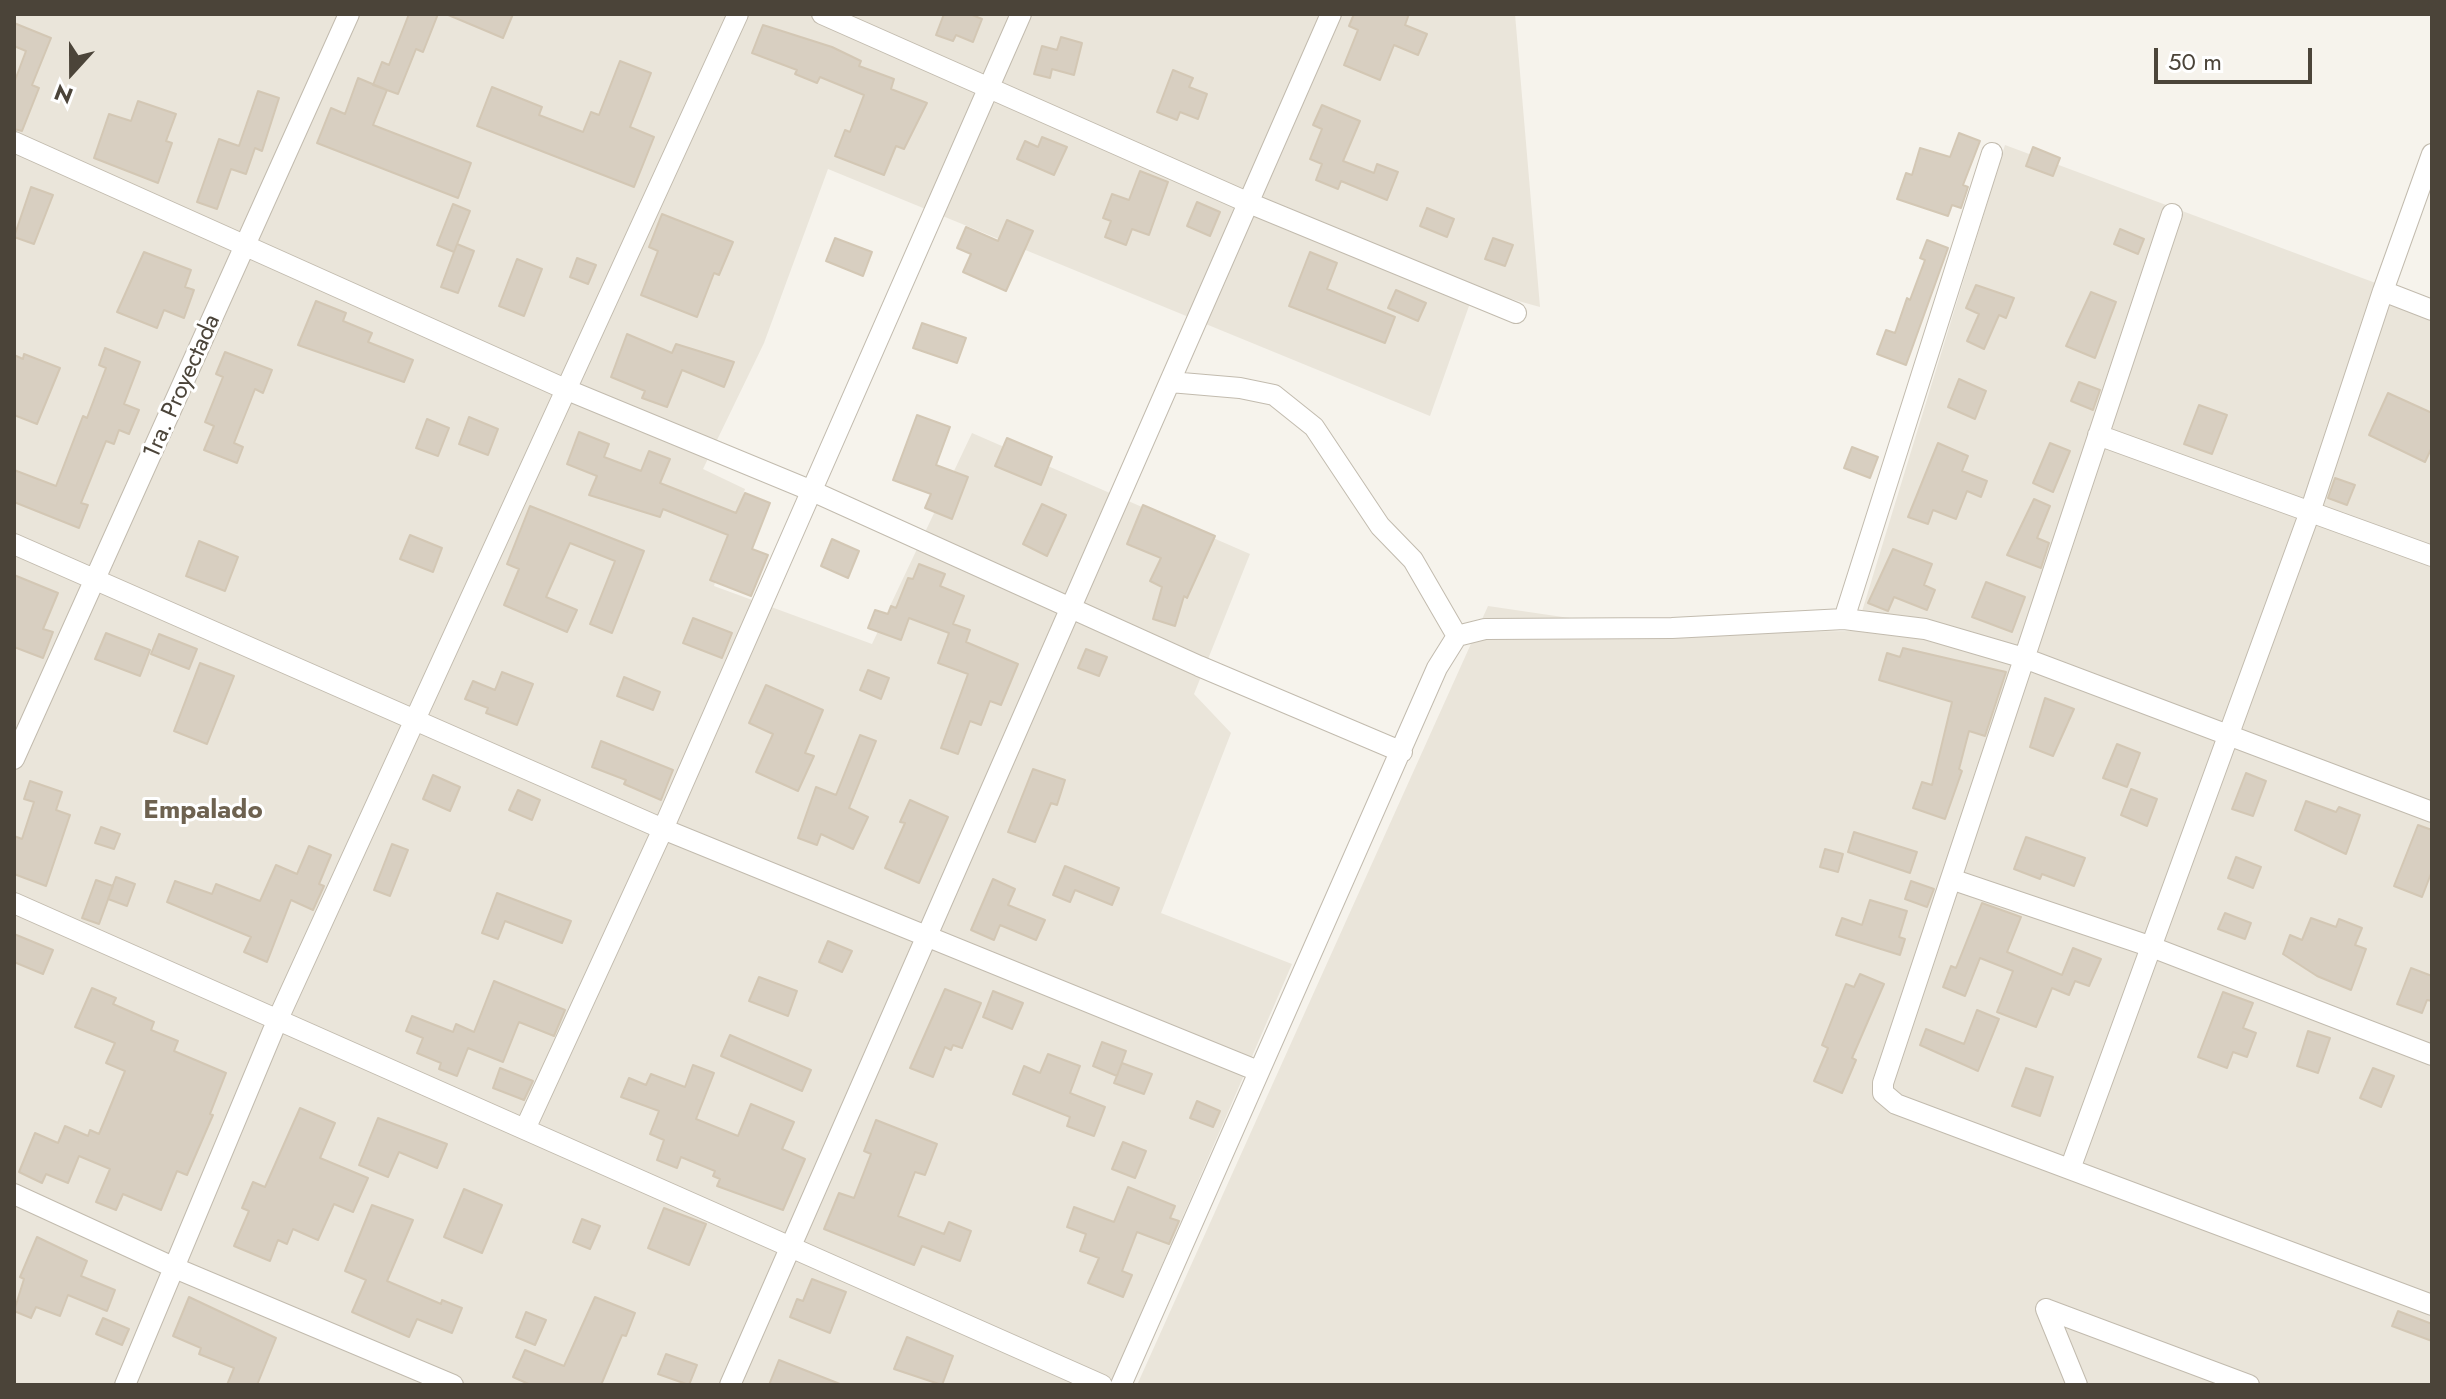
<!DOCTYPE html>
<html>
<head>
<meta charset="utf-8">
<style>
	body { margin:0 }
	#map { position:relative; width:2446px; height:1399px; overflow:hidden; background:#f6f3ec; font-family:Jost,sans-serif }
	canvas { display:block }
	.frame { position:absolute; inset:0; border:16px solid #4b4439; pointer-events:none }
	.north { position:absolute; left:32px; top:32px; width:80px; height:80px; -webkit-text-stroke:6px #fff; paint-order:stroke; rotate:201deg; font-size:22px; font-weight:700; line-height:32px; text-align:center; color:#4b4439 }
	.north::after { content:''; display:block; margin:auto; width:28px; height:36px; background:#4b4439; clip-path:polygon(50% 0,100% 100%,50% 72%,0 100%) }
	.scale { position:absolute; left:2154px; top:48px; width:158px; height:36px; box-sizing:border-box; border:4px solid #4b4439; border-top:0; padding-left:10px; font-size:24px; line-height:28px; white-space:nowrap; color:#4b4439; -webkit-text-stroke:6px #fff; paint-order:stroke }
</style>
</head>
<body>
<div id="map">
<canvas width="2446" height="1399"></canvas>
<div class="frame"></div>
<div class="north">N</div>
<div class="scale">50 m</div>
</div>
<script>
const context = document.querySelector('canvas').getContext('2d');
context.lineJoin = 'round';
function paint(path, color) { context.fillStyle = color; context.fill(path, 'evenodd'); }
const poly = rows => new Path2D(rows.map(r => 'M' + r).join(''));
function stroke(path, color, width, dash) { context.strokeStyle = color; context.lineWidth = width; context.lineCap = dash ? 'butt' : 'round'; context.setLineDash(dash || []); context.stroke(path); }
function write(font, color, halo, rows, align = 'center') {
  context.font = font + ' Jost,sans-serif'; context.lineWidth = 6; context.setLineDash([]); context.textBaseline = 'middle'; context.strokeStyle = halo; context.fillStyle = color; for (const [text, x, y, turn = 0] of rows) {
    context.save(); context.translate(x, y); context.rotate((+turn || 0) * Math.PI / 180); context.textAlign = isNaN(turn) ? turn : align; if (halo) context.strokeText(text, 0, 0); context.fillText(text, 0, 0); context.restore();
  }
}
paint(poly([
	[14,14,1515,14,1540,307,1475,289,1430,416,828,169,764,343,703,469,745,489,714,586,872,644,972,433,1250,554,1194,694,1231,733,1161,913,1292,964,1110,1385,14,1385],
	[2005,145,2432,304,2432,1385,1137,1385,1488,606,1671,633,1856,631]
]), '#eae5da');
const building = poly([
	[409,14,438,14,423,52,416,49,398,94,373,85,382,62,389,65,409,14],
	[446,14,513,14,503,38,446,14],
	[944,14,970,14,982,19,973,42,956,35,953,41,936,35,944,14],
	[1354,14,1409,14,1405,25,1427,34,1418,55,1394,45,1380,80,1344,65,1358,30,1349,26,1354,14],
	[14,23,51,38,32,85,39,88,22,131,14,129,14,83,26,51,14,46,14,23],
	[763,25,832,47,861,61,859,66,894,79,891,89,927,103,904,149,896,146,884,175,835,156,845,130,850,132,864,95,820,77,817,83,795,74,797,70,752,53,763,25],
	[1061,37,1082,43,1074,75,1052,69,1050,78,1034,74,1042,46,1057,50,1061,37],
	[620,61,651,73,630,127,654,137,634,187,477,126,492,87,542,107,539,115,583,132,591,112,599,115,620,61],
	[1173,70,1193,78,1189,87,1207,94,1198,119,1180,112,1177,120,1157,112,1173,70],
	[358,78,387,90,373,125,471,163,458,198,317,143,331,108,345,114,358,78],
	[258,91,279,98,262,151,255,148,246,174,231,169,217,209,197,202,219,139,239,146,258,91],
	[138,101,176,114,166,141,172,143,158,183,94,158,109,114,131,121,138,101],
	[1322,105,1360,121,1343,161,1374,173,1377,164,1398,172,1387,200,1341,181,1338,189,1316,180,1322,164,1310,159,1322,129,1313,125,1322,105],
	[1959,133,1980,141,1963,185,1968,187,1961,208,1952,205,1948,216,1897,199,1906,173,1912,175,1920,148,1950,157,1959,133],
	[1042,137,1067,147,1054,175,1017,159,1025,141,1038,147,1042,137],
	[2033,147,2060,158,2053,176,2026,166,2033,147],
	[1140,171,1168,182,1149,235,1132,229,1126,245,1105,237,1111,221,1103,218,1112,194,1129,200,1140,171],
	[31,187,53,195,34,244,14,237,31,187],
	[1197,202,1220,212,1210,236,1187,226,1197,202],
	[453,204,470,211,454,252,437,245,453,204],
	[1427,208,1454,219,1447,237,1420,226,1427,208],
	[662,214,733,242,719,275,714,273,697,317,641,295,658,251,649,247,662,214],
	[1007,220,1033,231,1006,291,963,272,971,254,957,248,966,227,998,241,1007,220],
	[2120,229,2144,239,2138,254,2114,244,2120,229],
	[835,238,872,252,863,276,826,261,835,238],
	[1493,238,1513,245,1505,266,1485,259,1493,238],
	[1927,240,1948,248,1906,365,1877,354,1886,330,1895,333,1907,298,1910,300,1925,260,1920,258,1927,240],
	[457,244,474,251,458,293,441,287,457,244],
	[144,252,191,270,185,287,194,290,184,318,164,310,157,328,117,312,144,252],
	[1310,252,1337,263,1327,289,1395,317,1385,343,1289,306,1310,252],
	[577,258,596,265,588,284,570,277,577,258],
	[517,259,542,269,524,316,499,306,517,259],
	[1976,285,2014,298,2006,318,1999,315,1984,349,1967,341,1979,314,1966,308,1976,285],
	[1396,290,1426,303,1418,321,1388,308,1396,290],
	[2091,292,2116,302,2095,358,2066,346,2091,292],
	[316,301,346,313,343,321,372,333,368,342,413,360,404,382,298,345,316,301],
	[922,323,966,338,957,363,913,348,922,323],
	[627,334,672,353,676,344,734,362,724,387,682,370,667,407,642,398,645,391,611,377,627,334],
	[105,348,140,362,124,404,139,410,129,434,119,430,114,444,106,441,81,503,88,505,79,528,14,502,14,470,56,486,83,416,87,418,106,368,99,365,105,348],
	[225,352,272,370,263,393,255,389,234,443,243,447,237,463,204,450,214,426,205,422,223,377,216,374,225,352],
	[24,354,60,368,37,424,14,415,14,355,23,359,24,354],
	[1959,379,1986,391,1975,419,1948,407,1959,379],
	[2079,382,2100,390,2093,410,2071,401,2079,382],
	[2388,393,2432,413,2432,447,2425,462,2369,435,2388,393],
	[2199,405,2227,415,2212,454,2184,444,2199,405],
	[917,415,950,427,936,465,968,477,952,519,925,508,931,494,893,480,917,415],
	[469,417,498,429,488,455,459,444,469,417],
	[427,419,449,428,438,456,416,448,427,419],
	[579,432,609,444,604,457,641,471,649,451,670,459,660,483,736,513,745,493,770,503,752,549,768,555,751,596,710,580,728,535,663,509,660,517,589,495,597,476,567,464,579,432],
	[1007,438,1052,457,1041,485,995,466,1007,438],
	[1938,443,1968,456,1962,471,1987,481,1981,497,1967,491,1956,519,1933,510,1928,524,1908,517,1938,443],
	[2050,443,2070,451,2053,492,2033,483,2050,443],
	[1852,447,1878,457,1870,478,1844,468,1852,447],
	[2335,478,2355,485,2347,505,2328,498,2335,478],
	[2034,499,2050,506,2037,538,2049,543,2041,568,2007,555,2034,499],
	[1042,504,1066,515,1047,556,1023,544,1042,504],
	[1143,505,1215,536,1187,598,1184,596,1175,626,1153,619,1162,587,1150,581,1161,558,1127,544,1143,505],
	[530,506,644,551,612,633,590,624,615,561,570,543,546,597,577,610,567,632,504,605,519,569,507,564,530,506],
	[410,535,442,548,433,572,400,559,410,535],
	[832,539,859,551,848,578,821,566,832,539],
	[199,541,238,557,225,591,186,576,199,541],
	[1893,549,1932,564,1924,585,1935,590,1927,610,1894,597,1888,611,1868,603,1893,549],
	[919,564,945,574,940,586,964,596,953,624,970,630,966,642,1018,664,1001,705,990,701,981,725,970,721,958,754,941,748,968,674,938,663,949,633,909,618,901,640,868,628,875,610,888,614,891,606,896,608,908,578,913,579,919,564],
	[14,575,58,593,43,629,53,632,43,658,14,647,14,575],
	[1986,582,2025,597,2012,632,1972,617,1986,582],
	[693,618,732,633,722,658,683,643,693,618],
	[106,633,150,650,140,676,95,659,106,633],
	[159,634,197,649,189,669,151,654,159,634],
	[1903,648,2006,672,1985,736,1969,731,1959,769,1962,771,1945,819,1913,808,1922,782,1932,785,1952,702,1879,680,1887,653,1900,657,1903,648],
	[1086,649,1107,657,1099,676,1078,668,1086,649],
	[200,663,234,676,207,744,174,731,200,663],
	[868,670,889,678,881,699,860,690,868,670],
	[502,672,533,684,517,725,486,713,488,708,465,699,473,681,495,690,502,672],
	[624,677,660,692,653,710,617,696,624,677],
	[766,685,823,710,805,753,814,756,798,791,756,772,773,734,749,723,766,685],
	[2045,698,2074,709,2053,756,2030,747,2045,698],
	[860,735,876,741,849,808,868,817,853,849,821,834,817,845,798,838,816,787,836,795,860,735],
	[601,741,673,770,661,800,624,784,626,780,592,767,601,741],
	[2117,744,2140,753,2127,787,2103,778,2117,744],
	[1033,769,1065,780,1057,805,1051,803,1035,842,1008,832,1033,769],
	[2246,773,2266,781,2253,816,2232,809,2246,773],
	[433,775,460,787,450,811,423,799,433,775],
	[30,781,62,792,56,810,70,815,46,886,14,874,14,836,22,839,34,802,24,799,30,781],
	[2131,789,2157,799,2147,826,2121,815,2131,789],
	[518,790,540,800,532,820,509,810,518,790],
	[910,800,948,817,919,883,885,868,905,823,900,822,910,800],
	[2306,801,2336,812,2339,807,2360,815,2346,854,2295,830,2306,801],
	[2418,825,2432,830,2432,871,2422,897,2394,886,2418,825],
	[101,827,120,834,114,849,95,843,101,827],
	[1854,832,1917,852,1910,873,1848,852,1854,832],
	[2026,837,2085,858,2074,886,2042,874,2040,879,2014,869,2026,837],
	[392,844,408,850,390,896,374,890,392,844],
	[309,846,331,855,319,884,324,886,313,910,291,900,267,962,244,952,251,937,167,902,175,881,212,894,216,884,260,901,276,865,297,874,309,846],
	[1825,849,1843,854,1838,872,1820,867,1825,849],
	[2236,857,2261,867,2253,888,2228,878,2236,857],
	[1065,866,1119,888,1112,905,1075,890,1070,902,1053,895,1065,866],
	[116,877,135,884,127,906,108,899,116,877],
	[993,879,1015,889,1008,905,1045,920,1036,940,1000,925,994,940,971,930,993,879],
	[96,880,113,886,99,924,82,918,96,880],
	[1911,881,1934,889,1927,907,1905,899,1911,881],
	[497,893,571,921,562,943,505,921,498,939,482,933,497,893],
	[1870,900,1907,911,1899,937,1905,939,1900,955,1836,935,1842,918,1862,925,1870,900],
	[1982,903,2021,917,2007,952,2062,975,2073,948,2101,959,2089,986,2075,981,2069,995,2052,988,2036,1027,1997,1012,2013,971,1980,958,1965,996,1943,987,1951,966,1956,968,1982,903],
	[2225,913,2251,923,2245,939,2218,929,2225,913],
	[2311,918,2336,927,2339,919,2362,928,2355,945,2366,949,2351,990,2317,976,2283,954,2290,935,2302,940,2311,918],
	[14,934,53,950,43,974,14,962,14,934],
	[828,941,852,951,842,972,819,962,828,941],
	[2411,968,2432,976,2432,1001,2427,1000,2422,1013,2397,1004,2411,968],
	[1860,974,1884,984,1852,1058,1856,1060,1842,1093,1814,1081,1828,1048,1822,1045,1846,984,1854,987,1860,974],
	[759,977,797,991,788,1016,749,1001,759,977],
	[494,981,565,1010,554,1036,519,1022,503,1062,468,1048,457,1076,439,1069,441,1063,417,1053,423,1038,406,1031,412,1016,453,1032,456,1024,474,1032,494,981],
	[92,988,116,998,113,1004,154,1022,151,1030,178,1041,174,1051,226,1073,210,1114,213,1115,187,1175,177,1171,161,1210,123,1194,116,1210,96,1202,110,1169,79,1156,68,1183,46,1174,42,1183,19,1172,35,1133,58,1143,65,1126,88,1136,90,1130,99,1134,125,1071,106,1063,115,1043,75,1027,92,988],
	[945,989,981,1003,962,1048,953,1045,951,1050,945,1047,933,1077,910,1068,945,989],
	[993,991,1023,1003,1012,1029,983,1017,993,991],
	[2223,992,2253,1003,2243,1028,2256,1033,2247,1057,2233,1052,2227,1068,2198,1057,2223,992],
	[1977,1010,1999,1019,1978,1071,1920,1045,1926,1029,1964,1044,1977,1010],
	[2308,1031,2330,1038,2318,1073,2297,1066,2308,1031],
	[730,1035,811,1070,802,1091,721,1056,730,1035],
	[1102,1042,1126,1051,1117,1076,1093,1066,1102,1042],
	[1048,1054,1080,1066,1070,1093,1105,1107,1094,1136,1067,1126,1070,1117,1013,1094,1024,1066,1040,1073,1048,1054],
	[1122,1063,1152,1074,1144,1094,1114,1083,1122,1063],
	[693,1065,714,1073,696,1119,738,1136,751,1104,794,1122,782,1149,805,1159,783,1210,717,1186,720,1179,713,1176,715,1171,681,1157,677,1168,657,1160,664,1140,650,1134,659,1111,621,1097,629,1078,646,1085,651,1074,685,1087,693,1065],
	[500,1068,533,1081,524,1100,493,1088,500,1068],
	[2026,1068,2053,1077,2040,1116,2012,1106,2026,1068],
	[2373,1068,2394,1076,2381,1107,2360,1098,2373,1068],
	[1197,1101,1220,1111,1213,1127,1190,1118,1197,1101],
	[300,1108,335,1123,320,1158,368,1178,353,1212,334,1204,318,1240,293,1229,287,1244,278,1240,270,1261,234,1246,249,1211,242,1208,253,1182,265,1187,300,1108],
	[378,1118,447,1144,437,1168,399,1152,388,1177,359,1165,378,1118],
	[876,1120,937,1144,925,1175,915,1172,898,1216,944,1234,949,1222,971,1231,960,1261,922,1246,914,1265,824,1229,839,1193,854,1198,871,1154,864,1151,876,1120],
	[1123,1142,1146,1151,1135,1178,1112,1169,1123,1142],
	[1128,1187,1175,1206,1170,1218,1179,1221,1169,1244,1137,1232,1122,1271,1132,1275,1123,1297,1088,1283,1099,1258,1080,1251,1086,1234,1067,1227,1074,1207,1114,1222,1128,1187],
	[464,1189,502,1205,482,1253,444,1237,464,1189],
	[372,1205,413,1220,387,1281,441,1304,442,1300,462,1308,452,1333,417,1319,409,1337,352,1312,366,1280,345,1271,372,1205],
	[664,1208,706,1224,689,1265,648,1248,664,1208],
	[582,1219,600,1226,590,1249,573,1242,582,1219],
	[37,1237,87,1261,81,1276,115,1290,107,1311,68,1295,60,1316,36,1307,31,1318,14,1311,24,1279,20,1277,37,1237],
	[812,1279,846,1292,830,1333,790,1317,797,1299,803,1301,812,1279],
	[189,1297,276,1338,257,1385,227,1385,234,1368,199,1354,201,1348,173,1336,189,1297],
	[595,1297,635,1313,626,1336,622,1335,601,1385,531,1385,513,1377,525,1350,564,1366,595,1297],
	[2398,1311,2432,1324,2432,1341,2392,1326,2398,1311],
	[526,1312,546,1320,535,1345,516,1337,526,1312],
	[103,1318,129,1329,122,1345,96,1334,103,1318],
	[907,1337,953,1356,942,1385,894,1369,907,1337],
	[666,1354,697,1365,689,1385,658,1374,666,1354],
	[779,1360,840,1384,840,1385,769,1385,779,1360]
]);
paint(building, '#d8cfc1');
stroke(building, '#d3c7b4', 2);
const street = poly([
	[822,14,1249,203,1516,313],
	[14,142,565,389,812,491,1199,666,1402,752],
	[2172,214,1883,1083,1883,1093,1896,1104,2432,1305],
	[2383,291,2432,154],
	[1170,382,1240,388,1274,395,1314,427,1380,526,1413,560,1457,636,1485,629,1672,628,1844,619,1925,629,2024,658,2432,812],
	[2098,435,2432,556],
	[14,544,663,829,1258,1071],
	[1844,619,1992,153],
	[14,759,349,14],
	[1951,879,2149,946,2432,1055],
	[14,903,1102,1385],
	[525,1129,663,829,1021,14],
	[2070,1169,2311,509,2383,291,2432,310],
	[14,1194,175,1268,453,1385],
	[2046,1309,2249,1385],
	[2046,1309,2077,1385],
	[125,1385,277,1021,738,14],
	[730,1385,1331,14],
	[1121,1385,1437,668,1457,636]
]);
stroke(street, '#c2bbae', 22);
stroke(street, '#fff', 20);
write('24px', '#4b4439', '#fff', [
	["1ra. Proyectada",183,387,-66]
]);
write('bold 26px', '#6e6250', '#fff', [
	["Empalado",203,812]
]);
</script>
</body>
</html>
